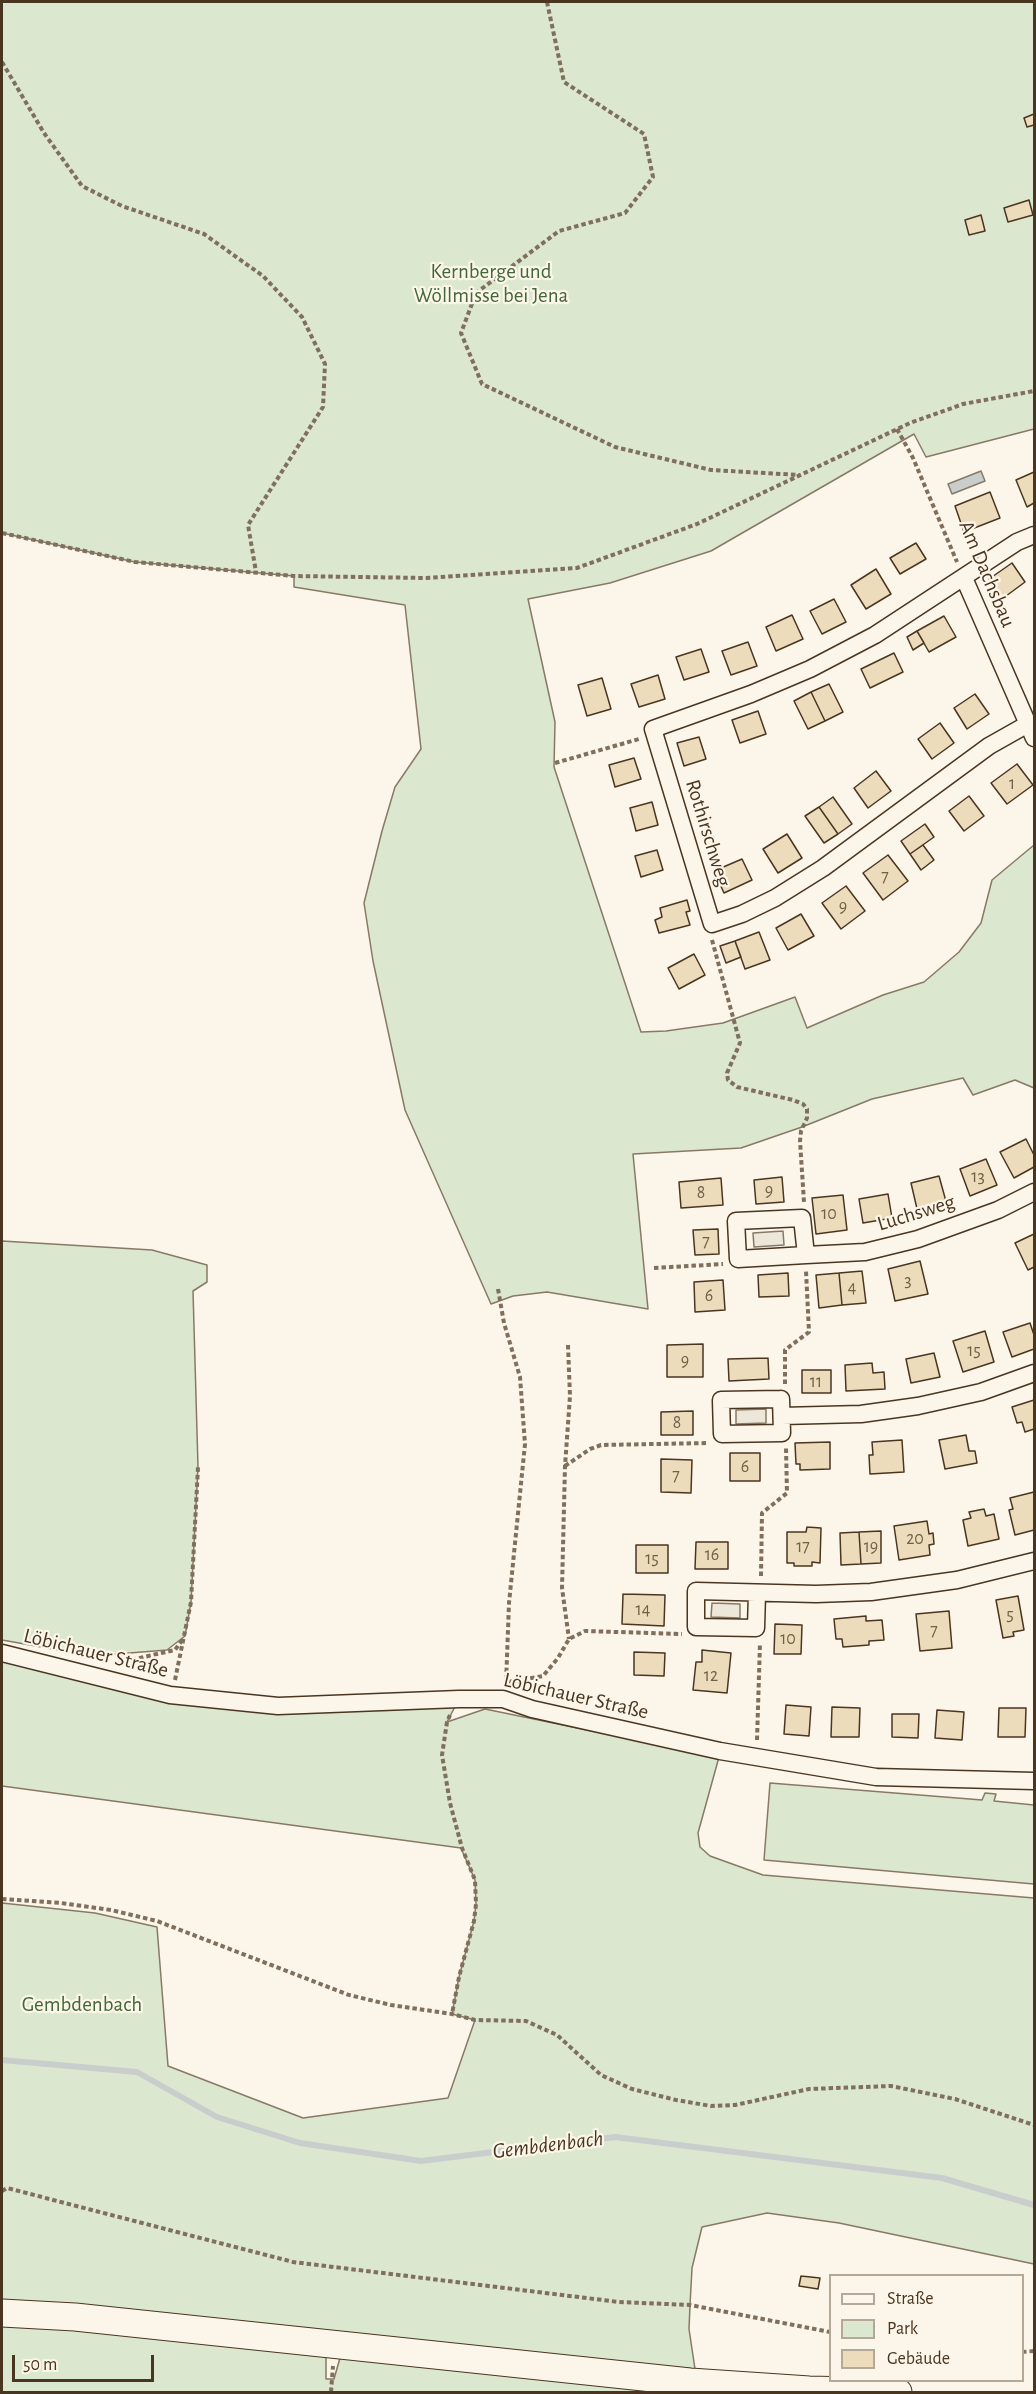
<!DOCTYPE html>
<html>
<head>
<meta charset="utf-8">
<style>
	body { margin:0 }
	#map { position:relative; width:1036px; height:2394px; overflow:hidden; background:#fbf6e9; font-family:"Alegreya Sans",sans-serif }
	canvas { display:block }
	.frame { position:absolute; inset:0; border:3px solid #4a3520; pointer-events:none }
	.legend { position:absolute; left:829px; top:2274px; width:195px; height:108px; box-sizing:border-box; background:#fbf6e9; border:2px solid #b4a999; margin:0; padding:8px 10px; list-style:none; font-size:18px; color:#4a3520 }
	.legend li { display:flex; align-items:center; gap:12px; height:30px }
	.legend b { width:30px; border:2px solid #b4a999 }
	.scale { position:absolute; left:12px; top:2355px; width:142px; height:27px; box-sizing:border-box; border:3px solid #4a3520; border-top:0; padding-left:8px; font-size:18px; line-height:21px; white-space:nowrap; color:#4a3520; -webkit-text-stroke:4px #fbf6e9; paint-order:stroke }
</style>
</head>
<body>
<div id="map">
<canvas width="1036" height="2394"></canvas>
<div class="frame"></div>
<ul class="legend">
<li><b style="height:8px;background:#fbf6e9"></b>Straße</li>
<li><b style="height:16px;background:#dce7d0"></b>Park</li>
<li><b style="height:16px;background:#ecdcbc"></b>Gebäude</li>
</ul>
<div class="scale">50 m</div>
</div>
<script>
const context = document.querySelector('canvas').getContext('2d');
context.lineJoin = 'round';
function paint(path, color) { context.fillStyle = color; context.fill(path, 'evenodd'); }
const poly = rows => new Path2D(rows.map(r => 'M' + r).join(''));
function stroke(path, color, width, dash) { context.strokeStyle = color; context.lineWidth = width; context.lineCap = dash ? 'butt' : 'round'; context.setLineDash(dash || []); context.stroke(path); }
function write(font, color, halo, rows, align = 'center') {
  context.font = font + ' "Alegreya Sans",sans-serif'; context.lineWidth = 4.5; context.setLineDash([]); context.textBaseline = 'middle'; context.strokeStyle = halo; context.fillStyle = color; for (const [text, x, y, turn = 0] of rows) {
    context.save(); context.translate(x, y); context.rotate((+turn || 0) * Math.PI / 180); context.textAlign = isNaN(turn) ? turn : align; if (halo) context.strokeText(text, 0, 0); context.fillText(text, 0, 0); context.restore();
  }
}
const green = poly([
	[2,2,1034,2,1034,429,926,457,914,434,711,551,610,583,528,599,555,722,554,767,641,1032,666,1031,723,1023,795,997,807,1028,883,995,924,982,959,952,981,923,992,880,1034,845,1034,1088,1015,1080,973,1095,963,1078,872,1099,802,1127,741,1148,633,1154,648,1309,547,1292,513,1296,491,1304,405,1110,373,961,364,903,382,831,395,787,421,749,405,605,294,587,294,576,135,562,2,533,2,2],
	[2,1241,152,1250,207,1265,207,1282,193,1291,198,1467,191,1602,185,1636,167,1650,92,1656,2,1640,2,1241],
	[2,1653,69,1670,278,1706,459,1699,447,1722,485,1709,719,1757,698,1833,700,1847,710,1856,763,1875,1034,1898,1034,2264,839,2223,767,2213,702,2227,692,2268,690,2305,689,2329,695,2369,2,2308,2,1903,95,1913,157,1927,168,2066,303,2118,448,2098,475,2020,452,2014,459,1977,474,1921,476,1904,475,1880,461,1848,2,1786,2,1653],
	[770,1783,982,1800,985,1793,996,1794,994,1801,1034,1805,1034,1884,764,1860,770,1783],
	[2,2325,89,2329,326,2354,326,2379,334,2379,340,2358,685,2392,2,2392,2,2325]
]);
paint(green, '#dce7d0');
stroke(green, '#887966', 1.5);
const parking = poly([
	[783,1231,784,1245,754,1247,753,1233,783,1231],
	[766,1409,766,1423,736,1424,736,1410,766,1409],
	[712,1603,740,1604,740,1618,711,1617,712,1603]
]);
paint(parking, '#ede7d9');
stroke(parking, '#887966', 1.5);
const water = poly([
	[981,471,985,481,952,494,948,484,981,471]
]);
paint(water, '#c9cecd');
stroke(water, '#887966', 1.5);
stroke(poly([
	[2,2060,137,2072,217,2117,300,2143,421,2161,615,2137,942,2178,1034,2205]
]), '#c9cecd', 6);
const building = poly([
	[1034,114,1034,125,1027,127,1024,118,1034,114],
	[1029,200,1033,215,1008,222,1004,208,1029,200],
	[981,215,985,231,969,235,965,220,981,215],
	[1034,472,1034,503,1027,507,1016,480,1034,472],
	[990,492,1000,518,964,532,955,506,990,492],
	[916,543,926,559,900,574,890,558,916,543],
	[1012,563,1025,582,1002,599,989,579,1012,563],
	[876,569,891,594,866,609,851,585,876,569],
	[834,599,846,622,822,634,810,611,834,599],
	[792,615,803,639,776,651,766,627,792,615],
	[944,616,956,637,929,652,917,631,944,616],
	[917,631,924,643,913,650,907,637,917,631],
	[748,642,757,666,731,675,722,651,748,642],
	[701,649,709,672,684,680,676,657,701,649],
	[894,653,903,672,870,688,861,669,894,653],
	[658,675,665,699,639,707,631,684,658,675],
	[602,678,611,709,587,716,578,685,602,678],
	[829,684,843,712,825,721,811,692,829,684],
	[811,692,825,721,808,729,794,701,811,692],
	[975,694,989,714,967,729,954,708,975,694],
	[758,711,766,734,740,743,732,720,758,711],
	[940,723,954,743,932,759,918,739,940,723],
	[699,737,706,759,684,766,677,743,699,737],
	[634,758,641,779,615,787,609,765,634,758],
	[1017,764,1033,785,1007,804,991,783,1017,764],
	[876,771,891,791,868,808,854,788,876,771],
	[969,796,984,816,964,831,949,811,969,796],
	[833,797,852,824,838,834,819,807,833,797],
	[652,802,658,825,636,831,630,808,652,802],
	[819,807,838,834,824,843,805,816,819,807],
	[925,824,934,837,910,854,901,841,925,824],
	[787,834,802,858,778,873,763,849,787,834],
	[923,845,934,860,921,870,910,854,923,845],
	[657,850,663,870,641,877,635,856,657,850],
	[888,855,908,881,883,900,863,873,888,855],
	[742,859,752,880,724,893,714,871,742,859],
	[846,886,865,911,841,929,822,903,846,886],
	[687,900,690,911,686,912,690,925,659,933,655,920,662,917,660,908,687,900],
	[801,914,814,936,788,950,776,928,801,914],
	[759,932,770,960,745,969,735,941,759,932],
	[735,941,741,957,726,963,720,946,735,941],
	[694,954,705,975,679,989,668,968,694,954],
	[1026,1139,1034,1155,1034,1167,1014,1178,1000,1152,1026,1139],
	[986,1159,997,1185,970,1196,960,1169,986,1159],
	[939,1176,947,1205,918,1213,911,1183,939,1176],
	[782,1177,784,1202,756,1204,754,1180,782,1177],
	[721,1178,723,1205,681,1208,679,1182,721,1178],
	[888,1194,892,1218,863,1223,859,1199,888,1194],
	[843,1195,847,1230,816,1234,812,1198,843,1195],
	[718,1229,719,1254,695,1255,693,1230,718,1229],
	[1034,1234,1034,1267,1028,1270,1015,1243,1034,1234],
	[920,1261,928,1294,895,1301,888,1269,920,1261],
	[862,1271,866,1303,842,1305,839,1273,862,1271],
	[788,1273,789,1296,759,1297,758,1275,788,1273],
	[839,1273,842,1305,819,1308,816,1275,839,1273],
	[723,1280,725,1310,695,1312,694,1282,723,1280],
	[1030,1323,1034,1335,1034,1349,1012,1357,1003,1332,1030,1323],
	[985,1331,994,1362,963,1372,953,1341,985,1331],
	[703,1344,703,1377,667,1377,667,1345,703,1344],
	[934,1353,940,1377,911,1383,906,1359,934,1353],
	[768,1358,769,1379,729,1381,728,1359,768,1358],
	[872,1363,873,1373,884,1372,885,1389,846,1391,845,1365,872,1363],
	[802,1370,831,1370,831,1393,802,1393,802,1370],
	[1034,1400,1034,1429,1025,1432,1022,1422,1017,1423,1012,1407,1034,1400],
	[693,1411,693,1435,661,1435,661,1412,693,1411],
	[966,1435,969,1451,975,1451,977,1463,945,1469,939,1440,966,1435],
	[902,1440,904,1472,870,1474,869,1455,873,1455,872,1442,902,1440],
	[830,1442,830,1469,800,1470,800,1464,796,1464,795,1443,830,1442],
	[730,1453,760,1453,760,1481,730,1481,730,1453],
	[661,1459,692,1460,691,1493,661,1492,661,1459],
	[1034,1492,1034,1530,1015,1535,1009,1510,1013,1509,1010,1498,1034,1492],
	[984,1509,986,1516,994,1514,999,1539,968,1546,963,1520,971,1518,969,1512,984,1509],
	[927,1521,929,1534,933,1533,934,1544,929,1545,930,1555,899,1560,894,1526,927,1521],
	[807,1527,821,1528,820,1563,812,1562,812,1566,794,1566,794,1563,787,1563,787,1532,806,1532,807,1527],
	[881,1531,881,1563,861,1564,859,1532,881,1531],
	[859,1532,861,1564,841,1565,840,1533,859,1532],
	[696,1542,728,1542,728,1569,695,1569,696,1542],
	[636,1545,668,1545,668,1573,636,1573,636,1545],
	[623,1594,665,1595,664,1626,622,1624,623,1594],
	[1018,1596,1024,1630,1013,1632,1014,1636,1003,1638,996,1600,1018,1596],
	[949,1611,952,1648,920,1651,916,1614,949,1611],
	[866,1616,866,1621,882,1620,884,1640,869,1641,869,1645,843,1647,842,1639,836,1639,834,1619,866,1616],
	[775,1624,802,1625,801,1654,774,1654,775,1624],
	[702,1650,731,1653,727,1693,693,1690,696,1662,702,1662,702,1650],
	[634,1652,665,1653,664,1676,634,1675,634,1652],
	[786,1705,811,1707,809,1736,784,1734,786,1705],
	[832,1707,860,1708,859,1737,831,1737,832,1707],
	[999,1708,1026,1708,1025,1737,998,1737,999,1708],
	[937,1710,964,1712,962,1740,935,1738,937,1710],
	[892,1714,919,1714,918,1738,892,1737,892,1714],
	[801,2276,820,2278,818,2289,799,2286,801,2276]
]);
paint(building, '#ecdcbc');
stroke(building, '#4a3520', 1.5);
const minor = poly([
	[964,578,1034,738],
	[1028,724,989,746,823,868,775,898,742,914,712,924,653,729,751,694,810,669,875,635,1017,542,1034,535],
	[806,1255,802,1218,736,1221,738,1259,806,1255,865,1252,918,1239,998,1210,1034,1192],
	[781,1399,782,1433,722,1434,721,1400,781,1399],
	[782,1416,861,1414,918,1406,981,1392,1034,1373],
	[757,1593,756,1628,696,1627,696,1591,816,1594,871,1592,957,1580,1034,1561],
	[2,1653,170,1695,278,1706,459,1699,503,1699,532,1709,720,1751,876,1777,1034,1781]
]);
const primary = poly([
	[2,2313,75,2317,690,2382,809,2390,898,2392]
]);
stroke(minor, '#4a3520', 19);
stroke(primary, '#4a3520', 29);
stroke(poly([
	[547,2,564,82,644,134,653,177,625,213,559,231,476,293,461,333,482,384,615,447,711,470,800,475],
	[2,62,44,133,82,186,122,206,204,234,263,276,302,317,325,364,323,407,248,525,256,572],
	[897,429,913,458,957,562],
	[2,533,135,562,294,576,426,578,577,568,697,524,910,423,963,404,1034,391],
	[555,763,639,739],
	[712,940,740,1043,727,1073,728,1080,737,1087,793,1100,803,1104,807,1109,807,1118,801,1131,800,1141,804,1202],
	[654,1268,723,1264],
	[498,1289,504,1323,520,1377,525,1444,509,1603,506,1684],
	[568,1345,570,1396,565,1466,562,1588,569,1639],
	[785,1384,785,1350,809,1332,806,1271],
	[565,1466,590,1449,601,1445,709,1443],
	[761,1576,762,1513,787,1493,786,1448],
	[117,1663,175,1650,183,1639],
	[175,1680,191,1602,198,1467],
	[508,1682,543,1676,558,1658,569,1639,585,1631,682,1634],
	[450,1715,447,1722,442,1755,450,1803,462,1848,475,1880,476,1904,474,1921,459,1977,452,2014],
	[757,1740,760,1643],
	[2,1899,61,1903,111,1910,157,1921,349,1995,391,2005,452,2014,475,2020,526,2021,557,2035,601,2075,632,2089,676,2100,711,2106,735,2105,809,2089,891,2086,955,2099,1034,2125],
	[2,2191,7,2188,293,2262,619,2302,690,2305,830,2332],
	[1022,2352,1034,2351],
	[331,2392,333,2366]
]), '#7f6f5c', 4, [4.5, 3]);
stroke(minor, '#fbf6e9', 16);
stroke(primary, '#fbf6e9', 27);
write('18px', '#725f47', null, [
	["1",1012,784],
	["7",885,877],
	["9",843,907],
	["13",978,1177],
	["9",769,1191],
	["8",701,1193],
	["10",829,1214],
	["7",706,1242],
	["3",908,1281],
	["4",852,1288],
	["6",709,1296],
	["15",974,1351],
	["9",685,1361],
	["11",816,1382],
	["8",677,1423],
	["6",745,1467],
	["7",676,1476],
	["20",915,1539],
	["17",803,1547],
	["19",871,1547],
	["16",712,1555],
	["15",652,1559],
	["14",643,1610],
	["5",1010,1615],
	["7",934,1631],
	["10",788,1639],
	["12",711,1676]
]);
write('21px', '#436837', '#fbf6e9', [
	["Kernberge und",491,272],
	["Wöllmisse bei Jena",491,296],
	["Gembdenbach",82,2005]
]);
write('21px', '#4a3520', '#fbf6e9', [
	["Am Dachsbau",987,574,67],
	["Rothirschweg",708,833,73],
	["Luchsweg",916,1213,-17],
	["Löbichauer Straße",96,1653,14],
	["Löbichauer Straße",576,1696,13]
]);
write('italic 22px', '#4a3520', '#fbf6e9', [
	["Gembdenbach",548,2145,-7]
]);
</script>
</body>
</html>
